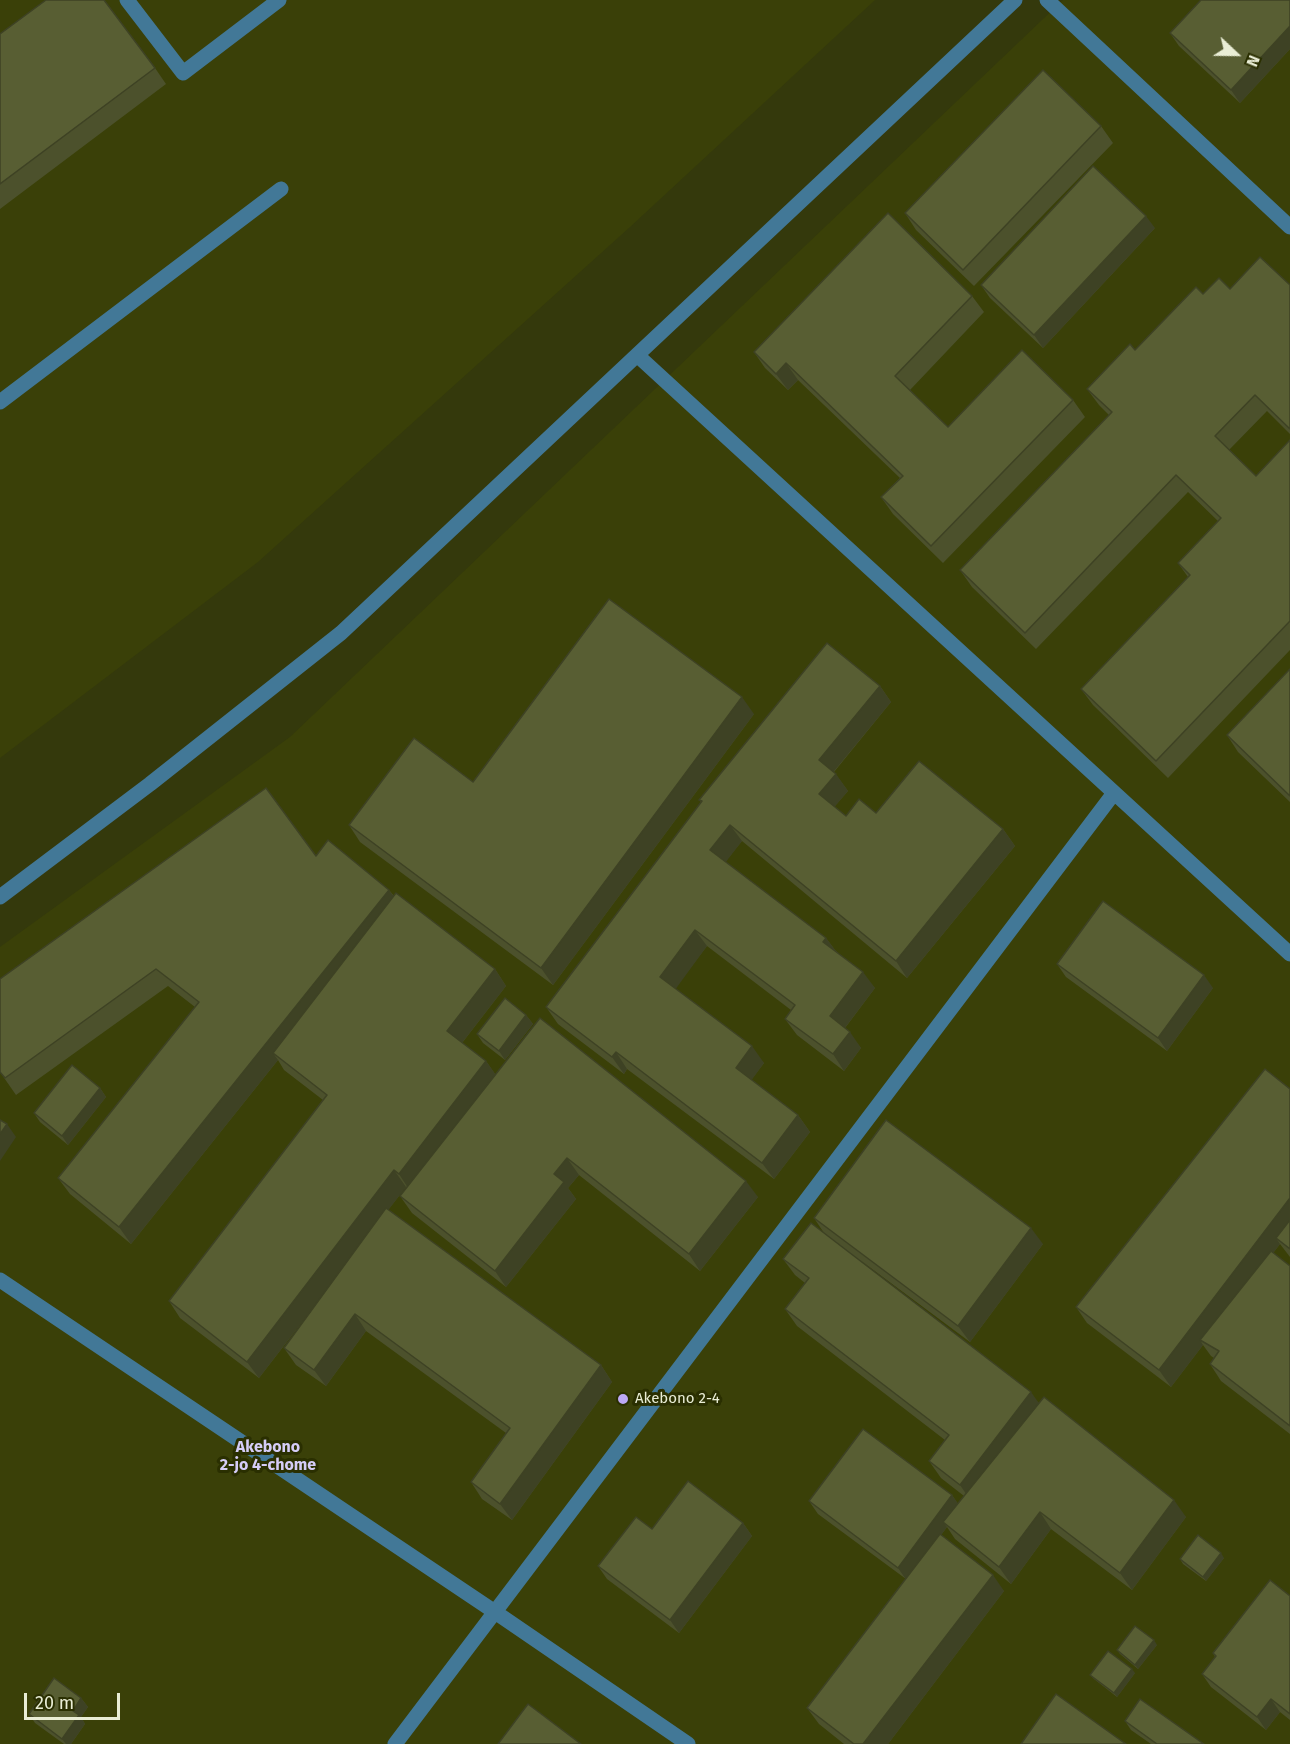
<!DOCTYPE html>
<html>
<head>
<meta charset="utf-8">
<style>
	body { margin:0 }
	#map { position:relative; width:1290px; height:1744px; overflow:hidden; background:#34390c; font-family:"Fira Sans",sans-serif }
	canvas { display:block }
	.north { position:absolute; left:1206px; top:24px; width:60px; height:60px; -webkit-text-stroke:4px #2a2f01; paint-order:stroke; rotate:112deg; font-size:16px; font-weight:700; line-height:24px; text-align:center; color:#e9edd5 }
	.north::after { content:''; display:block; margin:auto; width:21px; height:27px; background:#e9edd5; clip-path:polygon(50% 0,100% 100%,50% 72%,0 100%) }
	.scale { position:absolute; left:24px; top:1693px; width:96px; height:27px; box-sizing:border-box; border:3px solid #e9edd5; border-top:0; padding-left:8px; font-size:18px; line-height:21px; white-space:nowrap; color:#e9edd5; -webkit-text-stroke:4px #2a2f01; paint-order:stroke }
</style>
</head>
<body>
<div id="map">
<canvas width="1290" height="1744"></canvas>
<div class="north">N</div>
<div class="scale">20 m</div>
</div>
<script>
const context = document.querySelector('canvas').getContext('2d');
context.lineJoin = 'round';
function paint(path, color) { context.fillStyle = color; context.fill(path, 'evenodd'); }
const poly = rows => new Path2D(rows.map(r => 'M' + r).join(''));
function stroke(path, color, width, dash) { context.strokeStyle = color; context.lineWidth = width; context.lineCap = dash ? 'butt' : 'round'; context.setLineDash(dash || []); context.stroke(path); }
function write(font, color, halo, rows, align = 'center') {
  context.font = font + ' "Fira Sans",sans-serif'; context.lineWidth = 6; context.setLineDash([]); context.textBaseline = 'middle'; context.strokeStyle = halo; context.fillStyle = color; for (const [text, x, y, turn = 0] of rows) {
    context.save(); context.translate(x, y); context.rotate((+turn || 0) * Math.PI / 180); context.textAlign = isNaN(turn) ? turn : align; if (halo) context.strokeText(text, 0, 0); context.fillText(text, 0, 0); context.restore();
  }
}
paint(poly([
	[0,0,875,0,630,227,258,562,0,758],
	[1063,0,1290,0,1290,1744,0,1744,0,947,290,737]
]), '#3a4008');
stroke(poly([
	[127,0,183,73,279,0],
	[0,402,281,189]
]), '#427897', 15);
stroke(poly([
	[1047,0,1290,227],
	[637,355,1290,954],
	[0,897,150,784,341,633,1015,0],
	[0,1280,495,1612,688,1744],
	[395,1744,1114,793]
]), '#427897', 15);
paint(poly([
	[1290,0,1290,49,1240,103,1179,46,1170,33],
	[0,34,155,68,166,84,0,209],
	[1101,126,1113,143,974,286,916,230,905,213],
	[1155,228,1043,348,990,298,981,285],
	[1290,285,1290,434,1267,411,1229,450,1256,476,1290,440,1290,650,1168,778,1093,705,1081,689,1188,577,1178,563,1218,521,1188,492,1036,649,972,587,960,570,1109,415,1099,405,1087,389,1135,350,1203,294,1230,289],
	[972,296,984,312,910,390,948,427,1073,400,1085,417,943,563,893,514,881,497,900,478,798,380,788,390,765,368,754,352],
	[1290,669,1290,802,1238,752,1227,735],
	[880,686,891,702,834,772,848,791,834,807,846,816,876,813,1003,829,1015,846,907,978,742,841,725,862,826,938,835,950,875,988,845,1028,861,1048,844,1071,797,1035,785,1019,791,1010,707,946,675,988,764,1063,751,1080,798,1115,810,1132,774,1179,627,1069,624,1074,558,1024,546,1007,701,802,699,800],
	[754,714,553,985,360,842,349,825,473,782],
	[316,856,389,890,394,896,495,969,506,986,462,1043,486,1061,495,1074,758,1197,700,1271,579,1175,568,1188,576,1199,506,1287,412,1213,400,1196,407,1188,406,1187,388,1210,601,1365,612,1382,512,1520,482,1499,471,1482,506,1433,366,1331,326,1386,296,1365,284,1348,320,1299,259,1378,180,1318,169,1301,323,1100,284,1070,278,1060,131,1244,70,1194,58,1178,195,1007,168,986,16,1095,0,1072],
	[1057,964,1213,988,1167,1051,1066,977],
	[526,1015,533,1024,505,1060,483,1043,477,1034],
	[100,1088,106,1097,68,1145,40,1122,34,1113],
	[1290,1089,1290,1257,1280,1244,1273,1253,1290,1266,1290,1434,1221,1381,1210,1364,1214,1358,1211,1356,1203,1345,1171,1387,1087,1323,1076,1307],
	[814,1218,1043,1244,970,1342,860,1260,1039,1403,1186,1517,1132,1590,1051,1529,1011,1584,955,1539,947,1527,941,1535,1004,1591,888,1744,844,1744,819,1724,807,1708,906,1579,818,1514,809,1501,952,1495,958,1504,964,1496,941,1478,929,1461,945,1440,797,1326,785,1309,805,1283,795,1275,783,1259,824,1233],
	[743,1523,752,1536,679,1633,607,1579,598,1566,652,1529],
	[1224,1558,1206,1581,1183,1564,1180,1559],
	[1290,1596,1290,1720,1280,1712,1266,1730,1211,1687,1202,1674,1215,1657,1213,1653],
	[1157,1645,1138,1669,1120,1654,1117,1650],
	[1135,1673,1117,1697,1094,1679,1090,1675],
	[81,1698,88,1707,81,1717,85,1724,71,1744,64,1744,35,1723,29,1714],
	[1125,1721,1204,1744,1151,1744,1131,1730]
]), '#4c512c');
paint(poly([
	[1290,26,1290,49,1240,103,1231,90],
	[1146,216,1155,228,1043,348,1034,335],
	[786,363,798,380,788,390,776,374],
	[880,686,891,702,830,776,819,760],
	[742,697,754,714,553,985,541,968],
	[836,774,848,791,831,811,819,794],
	[730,825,742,841,722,867,710,850],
	[1003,829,1015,846,907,978,896,961],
	[389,890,401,906,273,1053,278,1060,131,1244,119,1227],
	[695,930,707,946,672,994,660,977],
	[826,938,838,954,823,942],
	[495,969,506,986,458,1048,447,1031],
	[863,972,875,988,841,1033,830,1016],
	[1204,975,1213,988,1167,1051,1158,1038],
	[526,1015,533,1024,505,1060,499,1051],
	[850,1032,861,1048,844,1071,833,1054],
	[752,1046,764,1063,748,1085,736,1068],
	[616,1052,627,1069,624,1074,612,1057],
	[486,1061,498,1078,410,1191,399,1174],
	[100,1088,106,1097,68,1145,62,1136],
	[798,1115,810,1132,774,1179,762,1163],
	[7,1124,16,1137,0,1161,0,1134],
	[567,1158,579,1175,568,1188,576,1199,506,1287,495,1271,554,1174],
	[394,1170,406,1187,259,1378,247,1362],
	[746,1181,758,1197,700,1271,689,1254],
	[1290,1198,1290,1230,1276,1238,1280,1244,1205,1343,1200,1340,1203,1345,1171,1387,1159,1370],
	[1031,1228,1043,1244,970,1342,958,1326],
	[355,1314,366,1331,326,1386,314,1370],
	[601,1365,612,1382,512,1520,500,1504],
	[1031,1392,1043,1409,971,1501,960,1485],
	[952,1495,961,1508,943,1522,947,1527,907,1581,898,1568],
	[1174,1500,1186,1517,1132,1590,1120,1573],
	[1040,1512,1051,1529,1011,1584,999,1567],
	[743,1523,752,1536,679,1633,670,1620],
	[1221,1553,1224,1558,1206,1581,1203,1577],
	[993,1575,1004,1591,888,1744,863,1744],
	[1154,1640,1157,1645,1138,1669,1135,1665],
	[1132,1669,1135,1673,1117,1697,1114,1693],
	[81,1698,88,1707,81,1717,85,1724,71,1744,66,1744,62,1739,73,1711],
	[1271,1699,1280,1712,1266,1730,1257,1717]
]), '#3e4224');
const building = poly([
	[46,0,104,0,155,68,0,184,0,34,46,0],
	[1201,0,1290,0,1290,26,1231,90,1170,33,1201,0],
	[1043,70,1101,126,963,270,905,213,1043,70],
	[1093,166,1146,216,1034,335,981,285,1093,166],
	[888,213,972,296,895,376,948,427,1022,350,1073,400,931,546,881,497,903,476,786,363,776,374,754,352,888,213],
	[1260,257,1290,285,1290,429,1255,395,1215,436,1256,476,1290,440,1290,621,1156,761,1081,689,1190,575,1178,563,1221,518,1176,475,1025,633,960,570,1112,412,1087,389,1130,344,1135,350,1196,287,1203,294,1219,278,1230,289,1260,257],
	[609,599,742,697,541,968,349,825,414,738,473,782,609,599],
	[827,643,880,686,819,760,836,774,819,794,846,816,859,799,876,813,919,761,1003,829,896,961,730,825,710,850,826,938,823,942,863,972,830,1016,850,1032,833,1054,785,1019,795,1005,695,930,660,977,752,1046,736,1068,798,1115,762,1163,616,1052,612,1057,546,1007,702,801,699,800,827,643],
	[1290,669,1290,796,1227,735,1290,669],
	[266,788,316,856,328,840,389,890,119,1227,58,1178,199,1002,156,969,5,1078,0,1072,0,979,266,788],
	[396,893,495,969,447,1031,486,1061,399,1174,394,1170,247,1362,169,1301,327,1095,273,1053,396,893],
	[1103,901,1204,975,1158,1038,1057,964,1103,901],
	[505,998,526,1015,499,1051,477,1034,505,998],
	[540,1018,746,1181,689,1254,567,1158,554,1174,564,1182,495,1271,400,1196,540,1018],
	[72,1065,100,1088,62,1136,34,1113,72,1065],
	[1265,1069,1290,1089,1290,1198,1159,1370,1076,1307,1265,1069],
	[0,1120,7,1124,0,1134,0,1120],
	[886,1120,1031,1228,958,1326,814,1218,886,1120],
	[386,1208,601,1365,500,1504,471,1482,510,1428,355,1314,314,1370,284,1348,386,1208],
	[1290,1220,1290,1249,1276,1238,1290,1220],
	[811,1223,1031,1392,960,1485,929,1461,949,1435,785,1309,809,1278,783,1259,811,1223],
	[1271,1251,1290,1266,1290,1426,1210,1364,1219,1351,1200,1340,1271,1251],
	[1044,1397,1174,1500,1120,1573,1040,1512,999,1567,943,1522,1044,1397],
	[863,1429,952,1495,898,1568,809,1501,863,1429],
	[688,1481,743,1523,670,1620,598,1566,636,1517,652,1529,688,1481],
	[940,1534,993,1575,863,1744,854,1744,807,1708,940,1534],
	[1198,1535,1221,1553,1203,1577,1180,1559,1198,1535],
	[1270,1580,1290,1596,1290,1714,1271,1699,1257,1717,1202,1674,1216,1656,1213,1653,1270,1580],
	[1135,1626,1154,1640,1135,1665,1117,1650,1135,1626],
	[1108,1651,1132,1669,1114,1693,1090,1675,1108,1651],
	[54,1678,81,1698,73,1711,79,1715,62,1739,29,1714,54,1678],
	[1056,1694,1126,1744,1021,1744,1056,1694],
	[1140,1699,1204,1744,1157,1744,1125,1721,1140,1699],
	[528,1704,581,1744,498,1744,528,1704]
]);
paint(building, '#585e33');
stroke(building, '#3e4224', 1.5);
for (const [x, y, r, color] of [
	[623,1399,6,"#bda9f5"]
]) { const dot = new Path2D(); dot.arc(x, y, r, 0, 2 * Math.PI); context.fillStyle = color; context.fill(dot); stroke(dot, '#2a2f01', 2); }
write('15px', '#e9edd5', '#2a2f01', [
	["Akebono 2-4",635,1399]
], 'left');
write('bold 16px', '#d5ccf7', '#2a2f01', [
	["Akebono",268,1448],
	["2-jo 4-chome",268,1466]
]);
</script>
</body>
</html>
